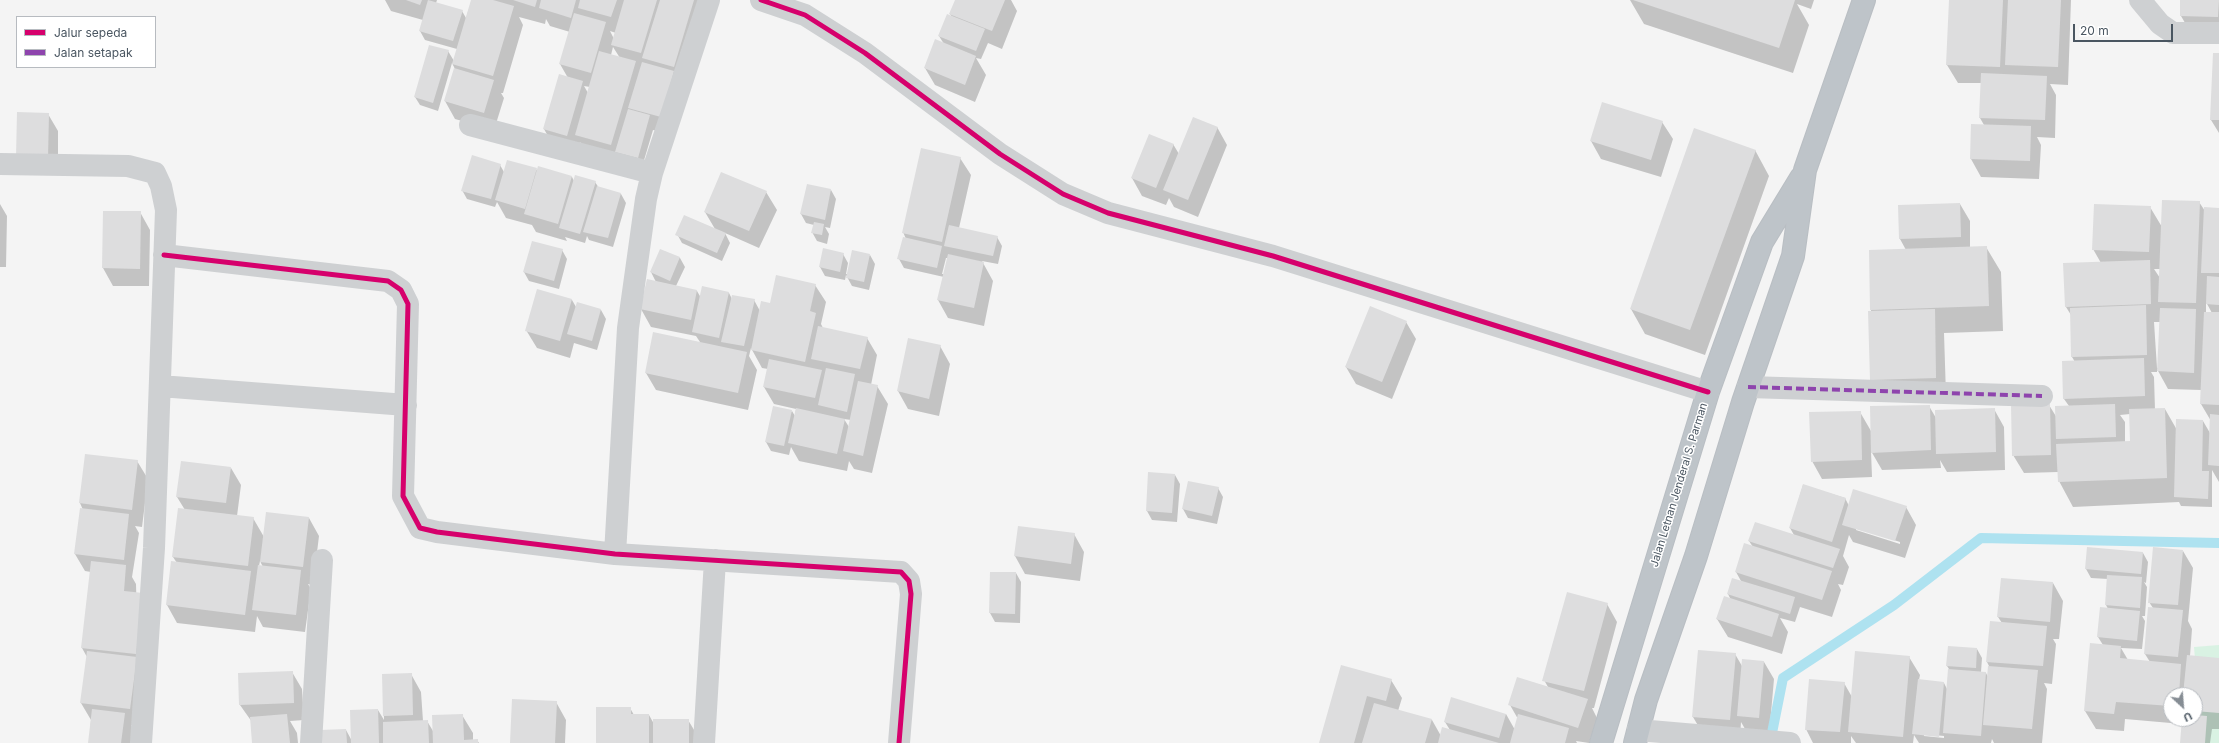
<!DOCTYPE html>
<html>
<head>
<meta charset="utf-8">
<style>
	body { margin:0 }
	#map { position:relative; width:2219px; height:743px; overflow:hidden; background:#f4f4f4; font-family:Inter,sans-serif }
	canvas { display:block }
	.legend { position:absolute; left:16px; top:16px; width:140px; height:52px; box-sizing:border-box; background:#fff; border:1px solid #b7bbc0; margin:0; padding:5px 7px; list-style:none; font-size:12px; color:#4a5661 }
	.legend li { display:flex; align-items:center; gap:8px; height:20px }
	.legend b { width:20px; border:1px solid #b7bbc0 }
	.north { position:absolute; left:2163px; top:687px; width:40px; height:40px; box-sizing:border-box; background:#fff; border:1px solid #b7bbc0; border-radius:50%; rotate:154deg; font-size:11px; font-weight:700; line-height:16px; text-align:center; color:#4a5661 }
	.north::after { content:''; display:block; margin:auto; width:14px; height:18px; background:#868d94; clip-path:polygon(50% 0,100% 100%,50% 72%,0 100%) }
	.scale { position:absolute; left:2073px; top:24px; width:100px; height:18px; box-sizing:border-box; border:2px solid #4a5661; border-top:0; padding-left:5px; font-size:12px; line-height:14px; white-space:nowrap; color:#4a5661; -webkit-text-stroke:3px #fff; paint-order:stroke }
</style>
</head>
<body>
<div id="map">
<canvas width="2219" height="743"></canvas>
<ul class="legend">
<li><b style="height:5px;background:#d6006c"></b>Jalur sepeda</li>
<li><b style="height:5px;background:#8e44ad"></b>Jalan setapak</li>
</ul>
<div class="north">U</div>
<div class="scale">20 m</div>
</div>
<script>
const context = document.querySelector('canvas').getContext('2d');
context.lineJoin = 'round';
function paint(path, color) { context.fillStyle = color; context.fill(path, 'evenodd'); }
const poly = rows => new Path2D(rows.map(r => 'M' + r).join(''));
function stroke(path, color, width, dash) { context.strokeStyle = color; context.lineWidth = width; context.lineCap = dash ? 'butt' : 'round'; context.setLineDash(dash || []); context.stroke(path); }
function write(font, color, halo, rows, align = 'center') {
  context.font = font + ' Inter,sans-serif'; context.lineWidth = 3; context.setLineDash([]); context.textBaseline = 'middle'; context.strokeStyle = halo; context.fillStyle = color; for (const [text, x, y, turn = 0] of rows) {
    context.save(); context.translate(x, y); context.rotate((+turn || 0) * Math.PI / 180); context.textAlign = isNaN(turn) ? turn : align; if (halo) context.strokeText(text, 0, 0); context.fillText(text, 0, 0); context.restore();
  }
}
paint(poly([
	[2219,645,2219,743,2202,743,2194,647]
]), '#d9f2e3');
paint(poly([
	[385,0,437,0,436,3,462,11,466,18,472,0,704,0,671,134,653,130,642,167,586,153,580,142,577,153,554,147,544,129,568,78,560,64,570,32,550,26,546,19,545,24,519,17,523,25,503,93,501,93,504,98,494,130,455,119,445,101,455,69,452,63,438,111,420,105,415,97,448,51,454,61,457,49,425,40,420,31,423,20,391,11],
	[610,31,616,33,614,39],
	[613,47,620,58,611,55],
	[584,86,590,87,588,93],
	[956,0,1011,0,1017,11,1002,49,988,43,981,59,976,58,986,75,975,102,935,85,925,68,944,44,939,36,952,17,950,14],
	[1630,0,1814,0,1811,9,1797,4,1809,25,1793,73,1644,24],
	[1950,0,2071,0,2068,85,2050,84,2056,95,2055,138,2037,137,2041,145,2039,179,1981,177,1971,159,1984,125,1980,118,1982,83,1958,83,1947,65],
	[2181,0,2219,0,2219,35,2191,33,2181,16],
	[2219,54,2219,133,2211,120],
	[48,114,58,131,58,175,27,174],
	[1662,122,1673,139,1661,177,1601,159,1591,141],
	[1217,127,1227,145,1198,217,1174,207,1169,198,1166,205,1142,196,1132,178,1173,144,1179,154],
	[1755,150,1769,176,1705,355,1645,334,1631,309],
	[960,158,971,175,959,228,997,237,1002,246,998,264,982,261,993,281,984,326,948,318,938,300,944,277,904,268,899,259,906,239,903,232],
	[946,258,948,258,944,274,942,274],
	[500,165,504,172,536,169,538,172,572,177,574,181,595,182,599,188,621,194,626,203,613,247,589,240,587,236,585,243,565,237,567,241,536,232,532,225,506,218,497,202,495,207,467,199,462,190],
	[831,190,836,199,830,228,825,227,829,234,827,244,817,241,812,232,814,225,806,223,801,214],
	[766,192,777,210,759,248,725,233,730,243,722,261,682,243,677,234,715,229,705,212],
	[2199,202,2205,211,2219,209,2219,482,2212,470,2212,507,2181,506,2179,502,2073,507,2059,481,2058,472,2024,473,2013,455,2049,405,2057,418,2069,406,2064,399,2075,362,2072,357,2071,315,2066,307,2064,264,2101,263,2093,249,2150,207,2162,227],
	[2154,269,2160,269,2160,278],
	[2206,302,2212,313,2206,313],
	[2154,322,2160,322,2158,368,2157,368],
	[2157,369,2168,389,2201,390,2201,404,2211,421,2210,433,2203,421,2177,430,2165,409,2155,410,2154,377,2151,372,2157,372],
	[2130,414,2131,442,2125,443,2125,422,2120,415],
	[0,204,7,216,6,267,0,267],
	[1960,204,1970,221,1970,248,1986,247,2001,272,2003,331,1944,333,1946,395,1871,380,1871,310,1906,250,1900,239,1899,206],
	[104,212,140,212,150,230,149,286,113,286,103,268],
	[562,250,567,259,559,289,529,281,524,272],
	[661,250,680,258,685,267,676,286,697,291,701,298,729,293,732,299,754,300,760,311,815,285,826,302,821,324,823,328,867,338,877,355,871,385,877,386,888,404,872,473,854,469,849,461,847,471,799,461,791,447,789,455,771,451,766,442,792,411,795,416,796,409,774,404,764,387,768,369,762,368,751,348,749,356,757,370,748,410,656,390,646,373,700,342,696,336,651,327,641,309,656,282,651,272],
	[844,419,851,420,849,427],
	[843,254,848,263,846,274,848,274,870,255,875,264,869,290,852,286,846,275,845,280,825,276,820,267],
	[538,290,572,300,576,307,577,304,601,310,606,319,597,350,574,343,570,358,537,348,526,330],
	[1406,322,1416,339,1392,399,1356,384,1346,367],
	[940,346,950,364,939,416,908,409,898,391],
	[1929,406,1936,418,1994,409,2004,427,2005,470,1947,472,1940,460,1941,468,1882,470,1871,451,1872,477,1822,479,1812,461,1860,412,1871,431],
	[86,455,137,461,148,479,142,527,135,526,139,533,132,577,136,584,140,727,131,725,135,732,133,743,89,743,91,720,81,703,87,657,82,648,91,572,85,571,75,554,83,510,80,503],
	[231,468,241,485,237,516,253,518,264,537,309,518,319,536,313,585,308,584,311,589,305,632,263,627,257,616,255,632,177,623,167,605,177,563,173,557,185,510,177,497],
	[260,561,263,567,259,566],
	[1175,475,1180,484,1177,522,1152,520,1147,511],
	[1803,485,1845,498,1849,506,1906,507,1916,525,1905,558,1853,542,1849,535,1843,556,1849,567,1843,585,1838,584,1841,590,1832,617,1800,607,1795,622,1780,618,1788,632,1782,654,1728,637,1717,619,1731,600,1728,594,1741,581,1736,572,1753,547,1749,541,1794,535,1790,528],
	[1856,528,1900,542,1900,544,1856,530],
	[1218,488,1223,497,1217,524,1188,518,1183,509],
	[1074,534,1084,552,1080,581,1025,574,1015,556],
	[2088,548,2143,553,2148,562,2146,583,2144,582,2147,587,2145,616,2142,616,2145,621,2142,649,2121,648,2128,660,2150,662,2145,654,2153,608,2149,602,2183,551,2193,568,2188,621,2192,629,2190,656,2219,659,2219,729,2212,729,2210,743,2181,743,2182,724,2125,719,2124,731,2096,729,2085,711,2091,644,2103,645,2098,637,2101,609,2108,609,2106,605,2108,579,2091,578,2086,569],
	[2171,695,2195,695,2195,719,2171,719],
	[991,573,1016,573,1021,582,1020,623,995,622,990,613],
	[2053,583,2063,601,2059,639,2053,639,2056,644,2052,684,2044,683,2047,689,2042,743,1994,743,1992,739,1991,743,1919,743,1914,735,1913,743,1856,743,1851,736,1851,743,1813,743,1806,729,1844,683,1852,697,1909,657,1920,675,1919,680,1944,683,1947,689,1949,669,1947,666,1977,649,1982,658,1981,672,1986,673,1988,677,1989,666,1987,662,2002,623,1998,617],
	[1924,734,1944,736,1944,738,1924,736],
	[1607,604,1617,622,1594,708,1592,708,1597,718,1589,743,1576,741,1577,743,1320,743,1342,667,1391,680,1402,698,1398,711,1432,720,1441,736,1450,730,1445,722,1506,714,1515,730,1518,719,1510,705,1548,687,1544,680],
	[1735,654,1742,666,1764,662,1774,679,1769,736,1748,734,1741,722,1740,737,1703,734,1693,717],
	[292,672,302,689,304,720,290,721,297,733,298,743,253,743,252,722,240,705],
	[411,674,421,692,423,721,427,721,433,731,462,715,473,733,473,741,477,740,479,743,321,743,346,730,352,741,378,710,384,720,383,675],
	[556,702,566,720,565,743,511,743],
	[630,708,634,715,649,715,654,724,688,720,699,738,699,743,597,743]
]), '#0003');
stroke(poly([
	[1770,743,1783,678,1894,605,1981,538,2219,543]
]), '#aee2f0', 10);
paint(poly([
	[406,0,422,0,420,5],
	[428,0,463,10,453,41,419,31],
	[471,0,493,0,514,6,493,76,452,64],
	[513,0,537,0,535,7],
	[541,0,576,0,571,18,539,8],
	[580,0,617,0,611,17,578,8],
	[624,0,657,0,641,53,611,45],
	[660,0,694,0,674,67,642,58],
	[955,0,1005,0,992,31,949,14],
	[1633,0,1795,0,1779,48],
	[1949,0,2003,0,2000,67,1946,65],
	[2008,0,2061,0,2058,67,2005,65],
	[2180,0,2219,0,2218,17,2180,16],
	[574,13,606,22,591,73,559,64],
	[947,14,985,29,976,51,938,36],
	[935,39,976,56,965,85,924,68],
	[429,45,449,50,433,103,414,97],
	[599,51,636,61,611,145,575,135],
	[2213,53,2219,53,2219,120,2210,120],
	[642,62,674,71,661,117,628,108],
	[454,68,494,80,484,113,444,101],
	[1981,73,2047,76,2045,120,1979,118],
	[559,74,583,81,567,136,543,129],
	[1602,102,1663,121,1651,160,1590,141],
	[628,109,650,115,638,158,615,152],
	[17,112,49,113,48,157,16,157],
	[1193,117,1218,127,1188,200,1163,190],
	[1971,124,2031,126,2030,161,1970,159],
	[1694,128,1756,150,1690,330,1630,309],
	[1149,134,1174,144,1156,188,1131,178],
	[921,148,961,157,942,242,902,233],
	[472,155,501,164,491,199,461,191],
	[507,160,537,168,525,209,495,200],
	[538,166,572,176,558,224,524,214],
	[721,172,767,191,749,231,704,212],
	[575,175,596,181,580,234,559,228],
	[807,184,831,189,825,220,800,214],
	[597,186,621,193,608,238,583,232],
	[2162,200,2200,201,2196,303,2158,302],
	[1960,203,1961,237,1899,239,1898,205],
	[2094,204,2151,206,2149,252,2092,250],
	[2204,207,2219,208,2219,273,2201,273],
	[103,211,141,211,140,269,102,268],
	[684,215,726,233,717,253,675,235],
	[814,222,824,224,822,235,811,233],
	[949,225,998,236,993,256,944,246],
	[903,237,942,246,937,268,897,259],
	[532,241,563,249,554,281,523,272],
	[1987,246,1989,306,1870,310,1869,250],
	[823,248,844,253,840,272,819,267],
	[660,249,680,257,670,281,650,272],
	[852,250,870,254,864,282,846,278],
	[948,254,984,262,974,308,937,300],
	[2150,260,2151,304,2065,307,2063,263],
	[776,275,816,284,810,311,816,313,805,362,751,350,761,301,770,303],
	[2207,276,2219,277,2219,305,2206,304],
	[647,279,697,290,691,320,640,309],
	[702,286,729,292,719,338,692,332],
	[537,289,572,299,560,341,525,331],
	[732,295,755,299,744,346,721,342],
	[577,302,601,309,592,341,567,334],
	[2146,305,2147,355,2071,357,2070,308],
	[1370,306,1407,321,1382,382,1345,367],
	[2160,308,2196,309,2194,373,2157,371],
	[1935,309,1936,378,1870,380,1868,311],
	[2204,312,2219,312,2219,405,2200,404],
	[818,326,868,337,860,369,811,359],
	[653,332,747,352,738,393,645,373],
	[908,338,941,345,929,399,897,391],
	[2144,358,2145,396,2063,399,2062,361],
	[769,359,822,370,815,398,763,387],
	[826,368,855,374,847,412,818,405],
	[858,381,878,385,863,456,843,451],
	[2050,404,2051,455,2012,456,2011,405],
	[2115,404,2116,437,2056,439,2055,406],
	[1930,405,1931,450,1871,453,1870,406],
	[773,406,792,410,784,446,765,442],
	[796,408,845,419,837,454,788,443],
	[1995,408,1996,452,1936,454,1935,410],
	[2165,408,2167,478,2058,482,2056,444,2130,441,2129,409],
	[1861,411,1862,460,1811,462,1809,412],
	[2210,414,2219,415,2219,466,2208,465],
	[2176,419,2203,420,2202,471,2209,471,2208,499,2174,497],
	[85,454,138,460,132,510,79,503],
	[181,461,231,467,226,503,176,497],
	[1148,472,1175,474,1172,513,1146,511],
	[1188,481,1219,487,1212,516,1182,509],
	[1803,484,1846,498,1832,542,1789,528],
	[1853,489,1907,506,1895,541,1842,525],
	[80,508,129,514,124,560,74,554],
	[178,508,254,517,248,566,172,557],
	[266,512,309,517,303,567,260,562],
	[1755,522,1840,549,1833,568,1748,541],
	[1018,526,1075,533,1071,564,1014,556],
	[1744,543,1832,571,1822,600,1735,572],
	[2087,547,2143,552,2141,574,2085,569],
	[2153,547,2183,550,2178,605,2148,603],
	[91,561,126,565,124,591,143,593,136,654,81,648],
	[171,561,251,571,245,615,166,605],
	[258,565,301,570,296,615,252,610],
	[990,572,1016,572,1015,614,989,613],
	[2107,575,2142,577,2140,608,2105,605],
	[1732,578,1795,597,1790,614,1727,594],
	[2001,578,2053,582,2050,622,1997,617],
	[1567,592,1608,603,1584,691,1542,681],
	[1724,596,1779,614,1772,637,1716,619],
	[2100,607,2140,611,2137,641,2097,637],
	[2148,607,2183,610,2178,657,2144,654],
	[1990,621,2047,626,2043,666,1986,662],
	[2090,643,2121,646,2120,658,2181,664,2179,695,2171,695,2171,706,2116,702,2114,714,2084,711],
	[1948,646,1977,648,1976,668,1946,666],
	[1698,650,1736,653,1730,720,1692,717],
	[87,651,137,657,130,709,80,703],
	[1855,651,1910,656,1903,737,1848,732],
	[2187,655,2219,658,2219,713,2195,711,2195,695,2183,695],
	[1742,659,1764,661,1759,718,1737,716],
	[1341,665,1392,679,1386,701,1367,696,1354,743,1319,743],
	[1988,666,2038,670,2032,729,1983,725],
	[1948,669,1986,672,1981,736,1943,733],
	[293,671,294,703,239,705,238,673],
	[412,673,413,715,383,716,382,674],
	[1517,677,1588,699,1578,728,1508,705],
	[1809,679,1845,682,1840,732,1805,730],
	[1918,679,1944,682,1939,737,1912,734],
	[1451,697,1506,714,1499,738,1444,722],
	[512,699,557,701,555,743,510,743],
	[1374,703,1432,719,1425,743,1362,743],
	[596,707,631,707,631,714,649,714,649,743,596,743],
	[92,709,125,713,121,743,88,743],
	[378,709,379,743,351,743,350,710],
	[287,714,290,743,252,743,250,717],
	[463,714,464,740,478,739,478,743,433,743,432,715],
	[1518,714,1569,728,1565,743,1510,743],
	[2195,715,2207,716,2205,743,2180,743,2182,719,2195,719],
	[653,719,689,719,689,743,653,743],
	[428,720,429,743,383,743,383,722],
	[1442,727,1499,743,1438,743],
	[346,729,347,743,320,743,320,730]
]), '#ddddde');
const highway = poly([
	[1601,743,1708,392,1762,242,1801,178],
	[1635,743,1646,700,1696,556,1743,402,1793,256,1805,170,1864,0]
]);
stroke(highway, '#b9bec3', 24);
stroke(poly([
	[761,0,805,15,865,53,1000,154,1063,194,1108,213,1273,256,1708,392],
	[2140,0,2160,24,2173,33,2219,33],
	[470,125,652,173],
	[0,164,128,166,155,173,161,186,166,210,154,548,141,743],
	[164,255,388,281,401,290,408,304,403,496,420,528,437,532,615,554,901,572,909,581,911,594,899,743],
	[160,386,406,405],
	[1748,387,2042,396],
	[615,554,628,328,646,199,652,173,709,0],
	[1638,730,1790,743],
	[311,743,322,560],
	[704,743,715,560]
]), '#ced0d2', 22);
stroke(highway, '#bec4c9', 22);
stroke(poly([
	[1748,387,2042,396]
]), '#8e44ad', 4, [8, 4]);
stroke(poly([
	[761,0,805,15,865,53,1000,154,1063,194,1108,213,1273,256,1708,392],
	[164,255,388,281,401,290,408,304,403,496,420,528,437,532,615,554,901,572,909,581,911,594,899,743]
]), '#d6006c', 5);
write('11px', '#4a5661', '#fff', [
	["Jalan Letnan Jenderal S. Parman",1679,485,-73]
]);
</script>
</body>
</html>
